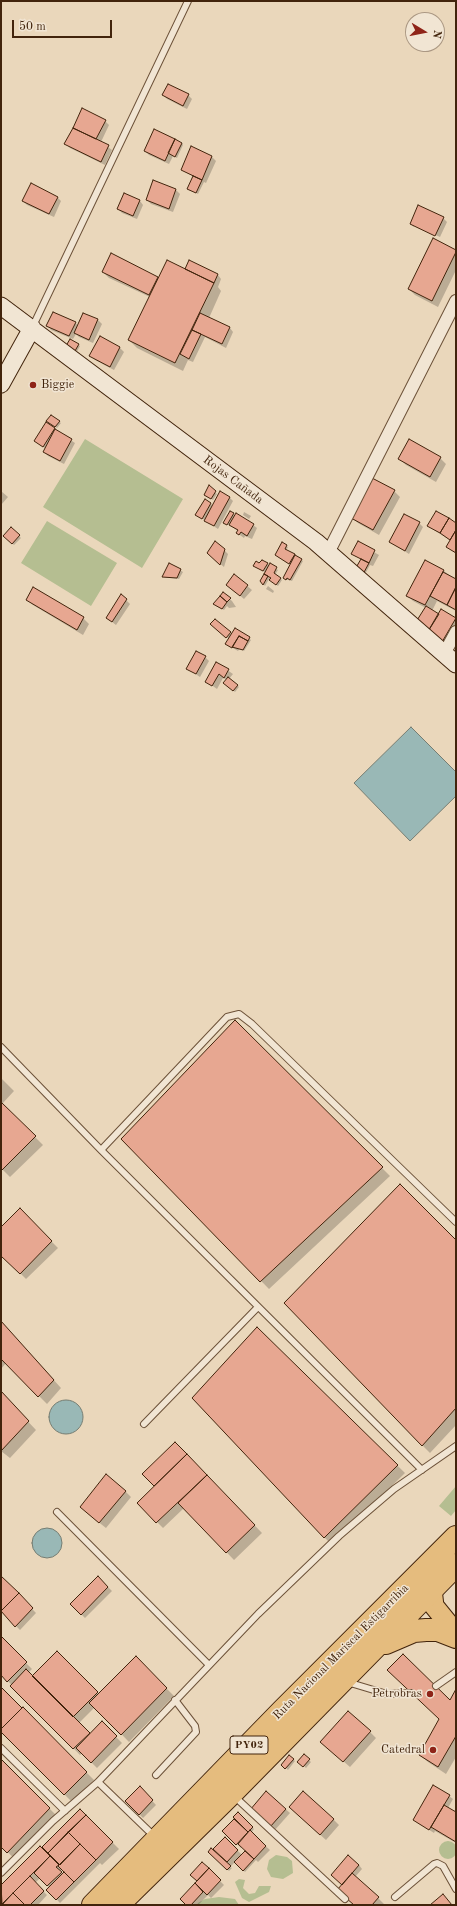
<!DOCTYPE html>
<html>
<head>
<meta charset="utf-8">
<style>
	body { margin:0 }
	#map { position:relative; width:457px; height:1906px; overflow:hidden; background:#ead7bb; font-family:"Old Standard TT",serif }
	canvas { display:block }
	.frame { position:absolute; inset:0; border:2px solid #42240c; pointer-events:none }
	.north { position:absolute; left:405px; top:12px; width:40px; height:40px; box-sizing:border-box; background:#f1e5d3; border:1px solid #ab9883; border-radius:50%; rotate:100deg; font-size:11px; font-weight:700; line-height:16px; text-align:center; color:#42240c }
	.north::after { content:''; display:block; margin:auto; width:14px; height:18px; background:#8f2418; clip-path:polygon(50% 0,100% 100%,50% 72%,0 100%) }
	.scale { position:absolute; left:12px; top:20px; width:100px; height:18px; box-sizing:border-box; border:2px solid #42240c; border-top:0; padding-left:5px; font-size:12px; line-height:14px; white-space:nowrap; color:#42240c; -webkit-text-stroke:3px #f1e5d3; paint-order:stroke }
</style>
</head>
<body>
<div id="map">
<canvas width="457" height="1906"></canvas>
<div class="frame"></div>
<div class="north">N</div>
<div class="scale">50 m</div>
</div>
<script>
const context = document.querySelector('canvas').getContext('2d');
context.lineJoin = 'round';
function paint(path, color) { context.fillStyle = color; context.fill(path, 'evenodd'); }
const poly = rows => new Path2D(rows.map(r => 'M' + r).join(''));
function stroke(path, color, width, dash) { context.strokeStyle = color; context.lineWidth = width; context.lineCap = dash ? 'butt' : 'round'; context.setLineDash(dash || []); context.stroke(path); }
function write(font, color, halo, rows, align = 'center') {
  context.font = font + ' "Old Standard TT",serif'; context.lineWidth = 3; context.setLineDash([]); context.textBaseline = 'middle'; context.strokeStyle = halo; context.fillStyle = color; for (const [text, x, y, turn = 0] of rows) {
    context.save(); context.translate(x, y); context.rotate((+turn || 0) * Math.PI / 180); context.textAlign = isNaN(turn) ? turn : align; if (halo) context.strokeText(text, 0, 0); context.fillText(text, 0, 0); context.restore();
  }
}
paint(poly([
	[85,439,183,499,142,568,43,507],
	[47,521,117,563,91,606,21,563],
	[456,1486,456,1510,451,1516,439,1506],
	'439 1850a9 9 0 1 1 18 0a9 9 0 1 1-18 0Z',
	[276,1855,287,1857,292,1861,293,1873,283,1879,271,1877,267,1869,269,1860],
	[239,1879,245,1880,243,1888,249,1894,255,1893,259,1886,271,1886,269,1892,249,1902,242,1898,235,1882],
	[219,1897,235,1899,239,1905,197,1905,198,1903,205,1899]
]), '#b5be91');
const water = poly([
	[411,727,456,772,456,796,410,841,354,783,411,727],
	'49 1417a17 17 0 1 1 34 0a17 17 0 1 1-34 0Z',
	'32 1543a15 15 0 1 1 30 0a15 15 0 1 1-30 0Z'
]);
paint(water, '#99b8b6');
stroke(water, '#767d72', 1);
paint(poly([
	[163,95,188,95,192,99,187,109,167,99],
	[105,121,109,125,101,142,112,150,105,165,70,148,66,144],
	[182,143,183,145,177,158,173,156,169,164,149,155,145,151],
	[192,148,212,157,216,161,206,183,204,182,198,194,188,189,194,177,182,170],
	[153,182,176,190,180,194,173,212,151,204,147,200],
	[57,197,61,201,54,217,27,205,23,201],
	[140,201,143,205,137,219,122,213,118,209],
	[443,218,447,222,440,237,414,225,414,227,411,224],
	[456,251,456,270,438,307,415,295,409,289],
	[190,262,218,275,221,279,218,287,221,291,209,318,230,328,233,332,226,348,205,337,193,362,188,360,183,371,137,348,129,340,150,297,109,278,103,272,159,278,186,270],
	[83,314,98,320,102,324,93,343,79,337,76,334,73,339,51,330,48,326,75,322,78,326],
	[100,338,120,348,124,352,114,370,95,360,91,356],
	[78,345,80,346,74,357,66,353],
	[49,422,59,422,61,423,57,428],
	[54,429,75,443,64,464,48,456,44,452,46,449,35,441],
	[440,458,446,464,436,482,406,465,400,459],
	[210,487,217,494,213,500,207,496],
	[1,491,8,497,1,505],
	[394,491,400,497,379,535,358,523,352,518],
	[229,497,233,501,218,529,197,515,211,504,213,506],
	[244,512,251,516,249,519,243,515],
	[233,514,253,525,257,528,252,539,245,536,244,538,237,533,238,531,230,525,226,524],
	[419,523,423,527,409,554,390,542],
	[456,524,456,553,447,547,451,541,428,526],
	[11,528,21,538,14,545,4,536],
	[358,543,379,555,373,566,370,565,364,576,357,573,366,560,356,555,356,557,353,553],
	[283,544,288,547,286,551,303,561,292,581,285,579,291,564,278,557],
	[224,550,228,554,224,567,212,557],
	[262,561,278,570,275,575,282,580,278,586,269,579,265,586,261,581,266,573,256,567],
	[170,564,183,572,179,579,163,577],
	[444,571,456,580,456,611,437,601,432,611,439,615,442,610,456,619,456,630,447,646,420,629,426,608,413,601,407,595],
	[234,575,252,590,244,599,231,588],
	[268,586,274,591,273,593,266,589],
	[223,593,232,601,236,607,229,608,227,606,224,610,216,606],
	[27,600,83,618,89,624,83,635,33,605],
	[126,600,130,604,116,625,107,618],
	[215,620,232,635,236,630,251,640,244,651,240,648,238,651,228,645,229,639,211,624],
	[205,657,209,661,200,677,188,669],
	[217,663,233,674,229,679,239,687,235,692,225,683,227,680,223,678,217,689,206,681],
	[235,1021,390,1176,269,1289,122,1139],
	[1,1078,14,1091,2,1104,43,1145,10,1177,1,1168],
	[20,1210,58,1248,26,1279,1,1254,1,1229],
	[456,1242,456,1425,430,1453,422,1445],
	[1,1322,61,1388,47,1404,6,1363,1,1369],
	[257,1328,405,1473,332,1545,324,1537],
	[1,1393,36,1430,10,1458,1,1451],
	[175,1443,262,1533,234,1560,184,1508,163,1528,138,1503,155,1486,144,1474],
	[125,1491,131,1497,106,1528,87,1513],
	[1,1577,36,1613,20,1630,1,1611],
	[98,1577,112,1591,85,1618,71,1604],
	[1,1638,32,1669,28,1673,32,1677,57,1652,99,1695,136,1658,174,1696,129,1742,95,1707,78,1724,90,1735,102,1723,122,1743,97,1768,82,1753,80,1755,1,1674],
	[1,1687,94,1780,72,1802,1,1731],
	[456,1691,456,1757,446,1774,428,1762,420,1755],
	[370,1732,376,1738,350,1767,328,1748],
	[289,1756,295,1761,288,1770,282,1764],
	[304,1756,311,1762,306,1768,299,1761],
	[1,1761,57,1816,16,1860,1,1846],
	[140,1788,156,1805,143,1818,126,1801],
	[266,1792,290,1813,274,1831,255,1813],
	[449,1796,453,1799,448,1808,456,1813,456,1843,435,1831,434,1833,414,1820],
	[80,1810,119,1849,102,1865,100,1863,60,1903,48,1890,50,1888,40,1878,35,1883,47,1895,38,1905,3,1905,1,1902,1,1886,40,1847,50,1858],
	[62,1869,66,1872,63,1875,60,1871],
	[238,1813,254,1829,251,1833,270,1850,258,1862,256,1860,245,1872,235,1862,230,1867,232,1868,229,1871,209,1852,220,1857,225,1838,242,1855,246,1851,242,1847,241,1848,224,1831,243,1826],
	[296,1813,333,1819,339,1825,326,1840],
	[202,1863,224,1885,211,1898,208,1895,198,1905,187,1905,181,1899,198,1881],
	[359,1865,362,1869,355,1877,378,1898,384,1904,383,1905,355,1905,343,1885,332,1875]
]), '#0003');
const building = poly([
	[168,84,189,94,183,106,162,95,168,84],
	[82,108,106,120,96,139,73,128,82,108],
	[73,128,109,145,101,162,64,144,73,128],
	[154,129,175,139,165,161,144,151,154,129],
	[175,139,182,143,175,157,168,153,175,139],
	[191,146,212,156,202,180,181,170,191,146],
	[193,176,202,180,196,193,187,189,193,176],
	[153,180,176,189,169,209,146,200,153,180],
	[31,183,58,197,49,214,22,201,31,183],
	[124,193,140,200,133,216,117,209,124,193],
	[418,205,444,217,435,236,410,224,418,205],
	[433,238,456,250,456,252,432,301,408,289,433,238],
	[111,253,158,277,149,295,102,272,111,253],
	[167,260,214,283,175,363,128,340,167,260],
	[189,260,218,274,214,283,185,269,189,260],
	[53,312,76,322,69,336,46,326,53,312],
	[83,313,98,319,89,340,74,333,83,313],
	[200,313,230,327,222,344,192,330,200,313],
	[192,330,201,334,189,359,180,354,192,330],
	[100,336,120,347,110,367,89,356,100,336],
	[70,339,79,344,72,356,63,351,70,339],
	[51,415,60,421,55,427,46,421,51,415],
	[46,422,55,428,43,447,34,441,46,422],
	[55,429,72,439,60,461,43,452,55,429],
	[409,439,441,457,430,477,398,459,409,439],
	[372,478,395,490,373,530,351,518,372,478],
	[209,485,216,491,211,499,204,495,209,485],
	[220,491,230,497,214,526,204,521,220,491],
	[205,499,211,503,202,519,195,515,205,499],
	[230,511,234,513,227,525,223,523,230,511],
	[436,511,449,518,440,533,427,526,436,511],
	[236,513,254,524,247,536,241,532,239,535,236,533,238,530,229,525,236,513],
	[404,514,420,522,405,551,389,542,404,514],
	[449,518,456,523,456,530,450,540,440,533,449,518],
	[11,527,20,535,12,544,3,536,11,527],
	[456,530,456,553,446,547,456,530],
	[215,541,225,549,220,565,207,553,215,541],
	[358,541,375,550,369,563,351,554,358,541],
	[282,542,287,545,285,549,295,554,289,564,275,555,282,542],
	[295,555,302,559,290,580,287,578,286,580,283,578,295,555],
	[361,559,369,563,362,576,354,571,361,559],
	[262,560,268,563,263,571,253,566,256,561,259,563,262,560],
	[425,560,444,570,425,605,406,596,425,560],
	[169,563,181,569,177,578,162,577,169,563],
	[270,563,277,567,274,573,281,578,276,585,269,580,271,578,264,574,270,563],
	[443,572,456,579,456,587,447,605,430,596,443,572],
	[234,574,248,585,240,596,226,585,234,574],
	[264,574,268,576,263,585,260,581,264,574],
	[33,587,84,617,77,630,26,600,33,587],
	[456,587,456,610,447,605,456,587],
	[223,592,231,598,227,602,220,596,223,592],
	[121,594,127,599,112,622,106,618,121,594],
	[220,596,227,602,222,609,213,604,220,596],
	[426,606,439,614,427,633,414,625,426,606],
	[441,609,456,618,442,642,427,633,441,609],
	[215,619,231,632,226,638,210,624,215,619],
	[235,628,250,637,248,641,239,636,232,648,225,644,235,628],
	[239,636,248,641,243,650,232,647,239,636],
	[196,651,206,656,196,674,186,669,196,651],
	[216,662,229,669,224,678,219,674,212,686,205,682,216,662],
	[228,677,238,685,233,691,223,683,228,677],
	[235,1020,383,1167,260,1282,121,1139,235,1020],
	[1,1102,36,1136,2,1170,1,1169,1,1102],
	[400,1184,456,1240,456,1408,422,1446,284,1303,400,1184],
	[20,1208,52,1241,20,1274,1,1256,1,1227,20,1208],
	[1,1321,54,1380,38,1397,1,1359,1,1321],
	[257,1327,398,1465,324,1538,192,1398,257,1327],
	[1,1391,29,1421,1,1451,1,1391],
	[175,1442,187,1454,154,1486,142,1474,175,1442],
	[187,1454,207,1475,156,1523,137,1503,187,1454],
	[106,1474,126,1491,99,1523,80,1507,106,1474],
	[207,1475,255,1525,226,1553,178,1503,207,1475],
	[1,1576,19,1593,1,1611,1,1576],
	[98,1576,108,1587,81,1615,70,1604,98,1576],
	[19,1593,33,1608,15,1627,1,1611,19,1593],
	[1,1636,27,1662,7,1682,1,1675,1,1636],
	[57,1651,98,1692,73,1717,32,1676,57,1651],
	[403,1654,450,1700,456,1689,456,1736,438,1767,419,1755,439,1719,387,1670,403,1654],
	[136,1656,167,1688,121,1735,89,1703,136,1656],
	[26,1669,90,1733,73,1749,10,1686,26,1669],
	[1,1687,22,1708,1,1729,1,1687],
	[23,1707,87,1772,64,1795,1,1732,1,1729,23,1707],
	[348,1711,371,1731,343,1762,320,1742,348,1711],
	[102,1721,117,1736,91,1763,76,1748,102,1721],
	[304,1754,310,1759,303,1767,297,1762,304,1754],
	[289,1755,294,1759,285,1769,281,1765,289,1755],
	[1,1759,50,1808,7,1853,1,1847,1,1759],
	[433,1785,450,1795,429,1830,413,1820,433,1785],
	[140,1786,153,1800,139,1815,125,1801,140,1786],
	[266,1791,286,1809,270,1827,250,1810,266,1791],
	[303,1791,334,1819,320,1835,289,1807,303,1791],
	[444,1805,456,1812,456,1842,431,1827,444,1805],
	[80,1809,86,1815,48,1853,42,1847,80,1809],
	[238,1812,253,1827,248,1832,233,1817,238,1812],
	[86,1815,113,1842,96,1860,68,1832,86,1815],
	[234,1819,248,1832,236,1845,222,1831,234,1819],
	[250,1830,266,1846,254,1859,238,1844,250,1830],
	[68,1832,80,1844,60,1865,48,1853,68,1832],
	[225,1837,238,1850,227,1862,213,1849,225,1837],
	[80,1844,96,1860,74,1882,58,1866,80,1844],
	[40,1846,50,1856,2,1904,1,1885,40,1846],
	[211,1848,231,1866,227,1870,208,1852,211,1848],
	[245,1851,254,1859,243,1871,234,1862,245,1851],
	[348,1855,359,1865,342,1885,331,1875,348,1855],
	[50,1856,59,1865,56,1867,62,1872,47,1886,34,1873,50,1856],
	[202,1862,209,1868,197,1881,190,1875,202,1862],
	[209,1868,221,1880,207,1895,195,1883,209,1868],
	[64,1872,74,1882,56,1900,46,1890,64,1872],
	[352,1873,379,1897,372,1905,354,1905,337,1890,352,1873],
	[30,1876,44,1891,30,1905,25,1905,13,1893,30,1876],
	[195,1883,203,1892,191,1905,186,1905,180,1899,195,1883],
	[13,1893,25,1905,2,1905,13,1893],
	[443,1894,452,1905,430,1905,443,1894]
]);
paint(building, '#e7a791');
stroke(building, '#42240c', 1);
const lane = poly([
	[33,326,188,1],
	[1,1047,101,1150,422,1470],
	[101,1150,227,1017,239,1014,252,1024,456,1222],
	[144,1424,258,1307],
	[57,1512,209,1665],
	[347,1682,387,1694,411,1693],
	[436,1686,456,1672],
	[1,1748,65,1811],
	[156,1775,196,1732,195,1726,175,1700],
	[98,1782,155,1837],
	[234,1796,345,1899],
	[1,1873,53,1821,98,1782,258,1614,339,1536,394,1489,456,1446],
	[395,1897,434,1864,437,1863,443,1866,456,1889]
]);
const street = poly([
	[328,553,456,301],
	[444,654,456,632]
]);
const secondary = poly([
	[1,306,316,542,456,664],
	[1,384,32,328]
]);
const primary = poly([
	[432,1589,434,1606,456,1633]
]);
const highway = poly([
	[386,1643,414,1631,426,1630,438,1630,456,1637],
	[93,1905,282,1711,456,1537],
	[118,1905,232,1793,456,1565]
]);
stroke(lane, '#6c5138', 8);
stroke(street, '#6c5138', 14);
stroke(secondary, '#42240c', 19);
stroke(primary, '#42240c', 21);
stroke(highway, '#42240c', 24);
stroke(lane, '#f1e5d3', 6);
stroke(street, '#f1e5d3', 12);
stroke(secondary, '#f1e5d3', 17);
stroke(primary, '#e5bc7e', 19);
stroke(highway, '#e5bc7e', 22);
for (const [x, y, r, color] of [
	[33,385,4,"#8f2418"],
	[430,1694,4,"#8f2418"],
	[433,1750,4,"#8f2418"]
]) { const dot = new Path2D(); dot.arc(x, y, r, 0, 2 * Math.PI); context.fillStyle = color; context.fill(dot); stroke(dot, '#f1e5d3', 1.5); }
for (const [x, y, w] of [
	[249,1745,38]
]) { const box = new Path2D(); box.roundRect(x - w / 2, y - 9, w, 18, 3); context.fillStyle = '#f1e5d3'; context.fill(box); stroke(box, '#42240c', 1); }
write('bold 11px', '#42240c', null, [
	["PY02",249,1745]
]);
write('12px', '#42240c', '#f1e5d3', [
	["Biggie",41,385,"left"],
	["Petrobras",422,1694],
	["Catedral",425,1750]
], 'right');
write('12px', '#42240c', '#f1e5d3', [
	["Rojas Cañada",233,480,37],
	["Ruta Nacional Mariscal Estigarribia",341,1652,-45]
]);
</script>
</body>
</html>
